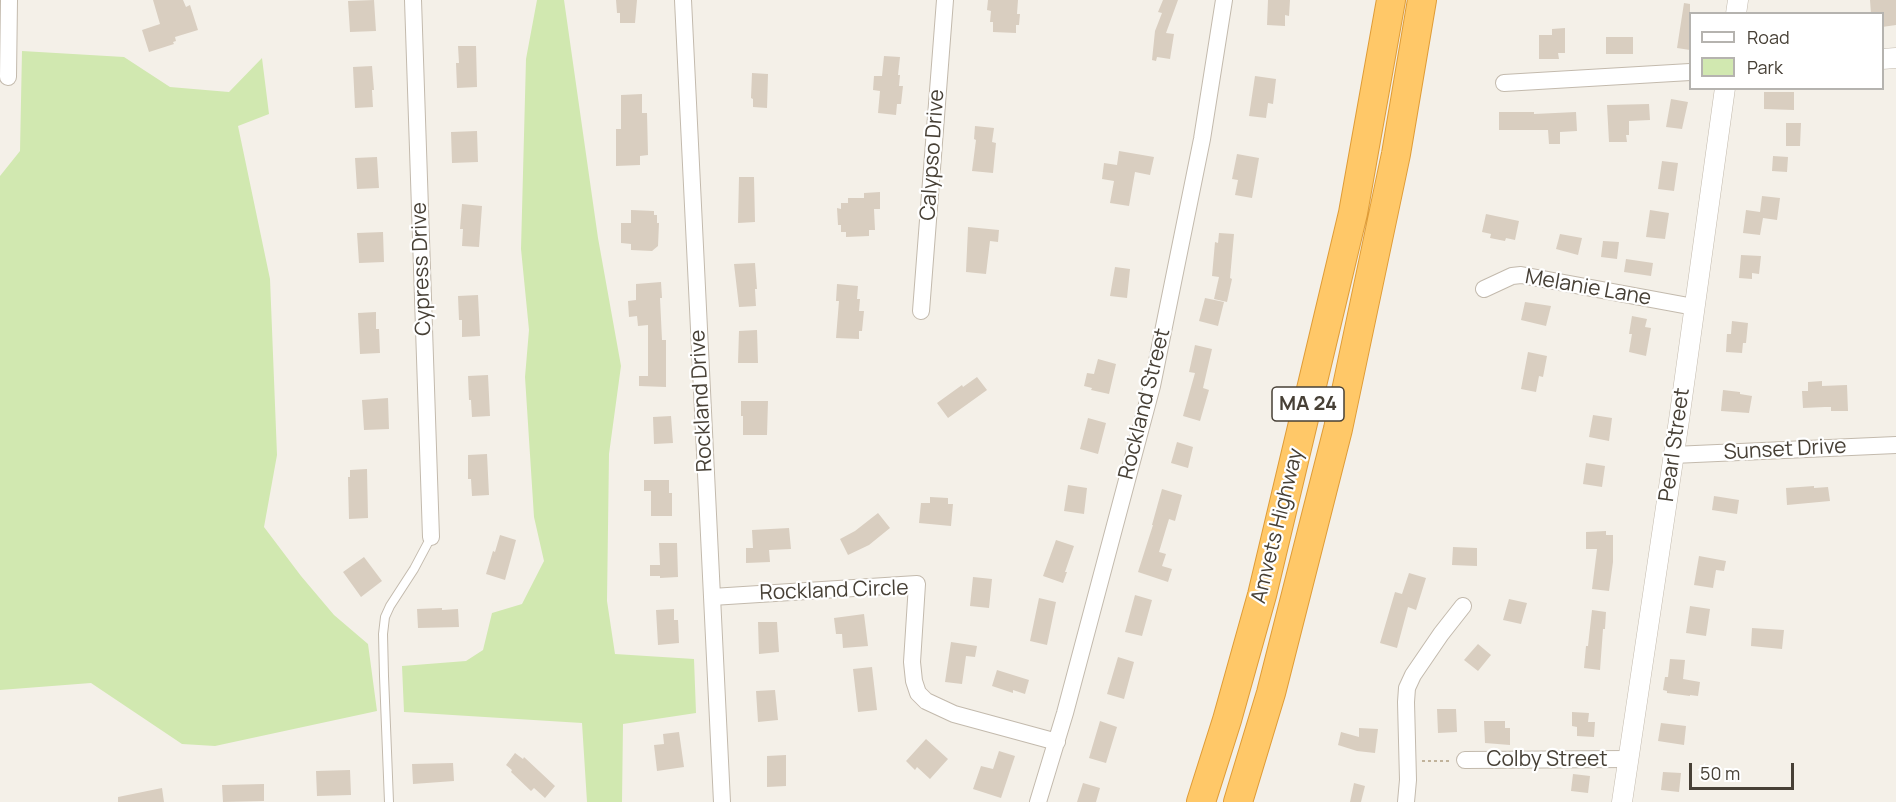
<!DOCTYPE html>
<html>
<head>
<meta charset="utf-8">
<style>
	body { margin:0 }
	#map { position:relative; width:1896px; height:802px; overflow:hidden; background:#f4f0e8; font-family:Manrope,sans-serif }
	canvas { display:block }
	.legend { position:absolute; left:1689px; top:12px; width:195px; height:78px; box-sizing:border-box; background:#fff; border:2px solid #b5b3af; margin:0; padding:8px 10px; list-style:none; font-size:18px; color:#474036 }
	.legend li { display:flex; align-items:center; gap:12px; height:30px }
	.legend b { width:30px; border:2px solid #b5b3af }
	.scale { position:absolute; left:1689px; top:763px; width:105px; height:27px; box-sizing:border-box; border:3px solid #474036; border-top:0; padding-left:8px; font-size:18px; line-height:21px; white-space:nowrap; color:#474036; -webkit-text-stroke:4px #fff; paint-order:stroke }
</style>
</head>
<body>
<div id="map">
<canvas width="1896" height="802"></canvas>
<ul class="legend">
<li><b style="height:8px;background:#fff"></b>Road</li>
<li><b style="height:16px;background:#d1e8b0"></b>Park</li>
</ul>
<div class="scale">50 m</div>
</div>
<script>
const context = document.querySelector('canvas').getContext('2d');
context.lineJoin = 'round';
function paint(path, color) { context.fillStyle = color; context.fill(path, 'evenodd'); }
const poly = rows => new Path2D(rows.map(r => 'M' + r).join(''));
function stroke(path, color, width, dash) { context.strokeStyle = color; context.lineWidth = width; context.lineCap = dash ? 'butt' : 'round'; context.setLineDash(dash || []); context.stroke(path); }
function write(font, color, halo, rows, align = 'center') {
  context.font = font + ' Manrope,sans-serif'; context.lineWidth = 4.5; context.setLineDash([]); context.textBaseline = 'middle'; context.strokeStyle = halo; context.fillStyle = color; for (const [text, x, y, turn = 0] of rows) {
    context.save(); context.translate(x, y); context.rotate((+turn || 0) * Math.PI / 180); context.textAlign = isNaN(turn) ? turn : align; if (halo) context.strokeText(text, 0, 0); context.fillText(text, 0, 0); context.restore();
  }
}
paint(poly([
	[537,0,564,0,598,238,621,366,609,454,607,601,615,654,694,659,696,713,623,724,622,802,587,802,582,723,404,712,402,666,466,661,483,650,492,613,522,604,544,561,534,517,525,377,529,330,521,249,526,59],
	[22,51,124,57,170,87,229,92,262,58,269,114,238,126,270,279,277,455,264,527,301,576,334,615,368,644,377,711,215,746,182,744,91,683,0,690,0,176,20,151]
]), '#d1e8b0');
paint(poly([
	[153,0,183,0,186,7,190,5,198,30,175,37,176,41,173,42,174,44,149,52,142,30,160,24],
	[374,0,376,31,350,32,348,1],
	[616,0,637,0,635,23,620,23,620,13,617,13],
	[988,0,1018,0,1017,14,1020,14,1019,25,1016,25,1016,33,993,32,993,22,990,22,991,11,987,10],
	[1163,0,1178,0,1166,33,1174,34,1170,59,1157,57,1156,61,1152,60,1155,31,1162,13,1158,12],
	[1268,0,1290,0,1289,16,1285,15,1285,26,1267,25],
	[1870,0,1896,0,1896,25,1882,27,1882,14,1871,14],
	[1684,3,1690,4,1690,50,1677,48],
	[1565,28,1565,53,1558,53,1559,59,1539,59,1539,35,1552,35,1552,29],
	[1606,37,1633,37,1633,54,1606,54],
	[458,46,476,46,477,87,457,88,456,63,459,63],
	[884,56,900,57,898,75,900,75,899,86,903,86,901,104,897,104,896,115,878,113,880,91,873,90,874,76,882,76],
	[372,66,374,90,372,90,373,107,355,108,353,67],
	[752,73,768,74,767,108,753,107,753,99,751,98],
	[1255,76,1276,79,1273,104,1268,103,1266,118,1249,116],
	[1764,92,1794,92,1794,110,1764,109],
	[642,94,642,113,647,113,648,155,640,156,640,165,616,166,616,129,621,129,621,95],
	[1671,99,1688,102,1682,129,1666,127],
	[1649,104,1650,120,1629,121,1629,135,1626,135,1627,142,1609,142,1607,105],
	[1499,112,1534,112,1534,114,1576,112,1577,131,1560,132,1560,144,1549,144,1548,130,1499,130],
	[1786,123,1801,123,1800,146,1786,146],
	[975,126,994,128,992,142,996,143,993,173,972,171,976,140,974,139],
	[477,131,478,162,452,163,451,132],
	[1119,151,1154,157,1150,175,1135,172,1129,206,1110,203,1114,181,1102,179,1104,163,1117,165],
	[1237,154,1259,158,1252,198,1235,195,1238,180,1232,179],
	[1773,156,1788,157,1787,172,1772,171],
	[377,157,379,188,357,189,355,158],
	[1662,161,1678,163,1674,191,1658,189],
	[739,177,754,177,755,222,738,223],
	[880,192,880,209,874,209,875,230,869,230,869,236,846,237,846,232,841,232,841,225,838,225,837,208,841,209,841,203,848,203,848,198,864,198,864,193],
	[1762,196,1780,198,1777,220,1763,218,1760,235,1743,233,1746,210,1760,212],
	[462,204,482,206,479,247,462,246,463,229,460,229],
	[631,210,654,211,654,215,657,215,657,223,659,223,658,246,652,251,631,250,631,244,621,243,621,223,631,223],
	[1650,210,1669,213,1665,239,1646,237],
	[1486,214,1519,221,1515,240,1506,238,1505,241,1490,238,1491,234,1482,232],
	[968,227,999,230,998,242,990,241,986,274,966,272],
	[383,232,384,262,359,263,357,233],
	[1219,233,1234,234,1230,278,1232,279,1227,302,1214,299,1219,277,1212,276,1215,242,1218,243],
	[1560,234,1582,238,1578,255,1556,249],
	[1603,241,1619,242,1617,259,1601,257],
	[1741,255,1761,256,1759,274,1752,273,1752,279,1739,278],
	[1626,259,1653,263,1651,276,1624,272],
	[755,263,757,289,755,289,756,306,739,307,734,264],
	[1115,267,1130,269,1127,298,1110,296],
	[661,282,662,298,660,298,662,340,666,340,666,387,639,386,639,376,648,376,648,325,638,326,637,316,629,317,628,301,636,300,636,284],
	[837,284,858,286,857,299,860,299,859,311,864,311,862,331,859,331,859,339,836,338,839,301,836,301],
	[478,295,480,336,462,337,462,320,459,320,458,296],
	[1205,298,1224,302,1218,326,1199,321],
	[1525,302,1551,306,1546,326,1521,320],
	[376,312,376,329,379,329,380,353,360,354,358,313],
	[1632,316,1647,319,1645,327,1651,328,1646,356,1629,352,1632,334,1629,334],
	[1732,321,1748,323,1746,343,1743,343,1742,353,1726,352,1727,334,1731,334],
	[757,330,758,363,738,363,739,331],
	[1195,345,1212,349,1203,388,1209,390,1200,421,1183,416,1195,373,1189,372],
	[1528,352,1547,356,1543,377,1539,376,1536,392,1521,389],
	[1098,359,1116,364,1109,394,1091,390,1092,388,1084,386,1087,373,1094,374],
	[488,375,490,416,472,417,471,400,469,400,468,376],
	[977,377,987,390,948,418,937,403,962,385,963,387],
	[1822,381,1822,386,1847,385,1848,411,1831,411,1831,407,1825,407,1803,408,1802,391,1808,391,1808,382],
	[1723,390,1740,392,1740,394,1752,396,1749,413,1721,411],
	[388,398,389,429,364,430,362,400],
	[741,401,768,401,767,435,743,435,743,416,741,416],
	[1593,415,1612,418,1609,441,1589,437],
	[671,416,673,443,654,444,653,417],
	[1088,418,1106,423,1098,454,1080,449],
	[1177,442,1193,447,1188,468,1171,463],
	[487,454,489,495,472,496,471,479,468,479,468,455],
	[1586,463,1605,466,1602,487,1583,484],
	[367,469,368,518,349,519,348,477,350,477,350,470],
	[644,480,669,480,669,493,672,493,672,516,651,516,651,491,644,491],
	[1068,485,1087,488,1084,514,1064,511],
	[1814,486,1814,488,1828,487,1830,501,1787,505,1786,488],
	[1162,489,1182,495,1175,521,1169,519,1159,552,1166,554,1162,566,1172,569,1168,582,1138,572,1153,525,1152,525],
	[1714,496,1739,500,1737,514,1712,510],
	[930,497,948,498,948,504,953,504,951,526,919,523,921,503,930,503],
	[878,513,890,528,869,545,848,555,840,539,855,531],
	[789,528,791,549,769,550,770,562,746,563,746,548,753,548,752,530],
	[1606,531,1606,535,1613,535,1613,562,1609,591,1592,589,1597,549,1586,549,1586,532],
	[500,535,516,540,505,580,486,574,493,551,495,552],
	[1056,540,1074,546,1065,572,1067,572,1063,583,1043,576],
	[659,543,677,543,678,577,660,578,660,576,650,576,650,565,660,565],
	[1453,547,1477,548,1477,566,1452,565],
	[1699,556,1726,561,1724,571,1716,570,1713,588,1694,585],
	[364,557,382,581,361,597,343,572],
	[1409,573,1426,578,1416,610,1408,607,1397,648,1380,643,1395,592,1402,594],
	[973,577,992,579,989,608,970,606],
	[1135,595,1152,600,1142,636,1125,632],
	[1039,598,1056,602,1047,645,1030,641],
	[1509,599,1527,603,1521,624,1503,620],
	[1690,606,1710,609,1706,636,1686,633],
	[442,608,442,610,458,609,459,627,418,628,417,609],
	[674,609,674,620,678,620,679,643,658,645,656,610],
	[1592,610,1606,612,1605,629,1603,629,1600,670,1584,668,1586,646,1588,646],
	[864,614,868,646,843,648,842,634,836,634,834,618],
	[758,622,777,622,779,652,759,654],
	[1752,628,1784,630,1782,649,1751,646],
	[951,642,977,646,975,657,966,656,962,684,945,682],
	[1478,644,1491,655,1478,671,1464,660],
	[1118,657,1134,662,1124,699,1107,694],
	[1670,659,1685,660,1683,679,1700,682,1698,696,1690,695,1690,696,1667,693,1667,691,1663,690,1665,677,1668,677],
	[872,667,877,710,858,712,853,669],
	[997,670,1029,680,1025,694,1013,690,1013,693,992,686],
	[775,690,778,720,758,722,756,691],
	[1437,709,1456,709,1457,732,1438,733],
	[1572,712,1589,713,1588,722,1595,722,1594,737,1577,736,1577,727,1572,726],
	[1100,721,1117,727,1106,763,1089,758],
	[1484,721,1505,721,1505,728,1510,728,1510,745,1485,743],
	[1661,723,1686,726,1684,745,1658,741],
	[1359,728,1378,729,1375,753,1357,751,1338,745,1341,732,1359,737],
	[679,732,684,767,657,771,654,745,664,744,663,734],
	[926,739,948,759,930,779,917,767,915,770,906,761],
	[999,751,1015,756,1001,798,973,789,981,766,993,769],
	[515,753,523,759,524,757,555,786,545,798,534,788,531,791,511,772,512,770,506,765],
	[786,755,786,786,767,787,767,756],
	[453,763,454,781,413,784,412,764],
	[350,770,351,795,317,796,316,771],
	[1663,772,1681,773,1679,792,1661,790],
	[1573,774,1590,776,1588,793,1571,791],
	[1083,783,1100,788,1096,802,1077,802],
	[1354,783,1365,786,1361,802,1350,802],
	[264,784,264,801,223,802,222,785],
	[162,788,164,802,118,802,118,797]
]), '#d9cec0');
const service = poly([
	[389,802,384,676,383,634,385,617,390,606,414,569,431,537]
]);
const minor = poly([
	[413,0,431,537],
	[683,0,722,802],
	[8,77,9,0],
	[1504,83,1690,72],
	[1484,289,1512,276,1521,275,1694,307],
	[921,311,945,0],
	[1673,455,1896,445],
	[712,597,917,584,912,662,914,681,918,693,926,701,954,714,1057,742],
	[1465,760,1629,759],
	[1038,802,1065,713,1152,386,1202,139,1224,0],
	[1406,802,1408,780,1406,702,1407,688,1413,675,1441,634,1463,606]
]);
const tertiary = poly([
	[1736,14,1738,0],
	[1882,59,1896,58],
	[1622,802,1679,420,1725,88]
]);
const motorway = poly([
	[1201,802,1227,720,1262,595,1353,213,1391,0],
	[1238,802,1271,693,1338,429,1396,154,1422,0]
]);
stroke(service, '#c3baad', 10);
stroke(minor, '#c3baad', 18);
stroke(tertiary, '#c3baad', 21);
stroke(motorway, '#df9c37', 30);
stroke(poly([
	[1422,761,1450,761]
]), '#c1b39b', 2, [3, 3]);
stroke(service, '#fff', 8);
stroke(minor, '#fff', 16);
stroke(tertiary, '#fff', 20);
stroke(motorway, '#ffc868', 28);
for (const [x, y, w] of [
	[1308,404,72]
]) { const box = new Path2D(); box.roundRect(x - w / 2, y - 17, w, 34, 4.5); context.fillStyle = '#fff'; context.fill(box); stroke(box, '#474036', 1.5); }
write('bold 20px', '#474036', null, [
	["MA 24",1308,404]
]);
write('21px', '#474036', '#fff', [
	["Calypso Drive",933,155,-86],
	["Cypress Drive",422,269,-92],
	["Melanie Lane",1588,288,10],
	["Rockland Drive",702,401,-93],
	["Rockland Street",1145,404,-76],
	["Pearl Street",1675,445,-82],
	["Sunset Drive",1785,450,-3],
	["Amvets Highway",1278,526,-76],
	["Rockland Circle",834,591,-2],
	["Colby Street",1547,760]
]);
</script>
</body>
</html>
